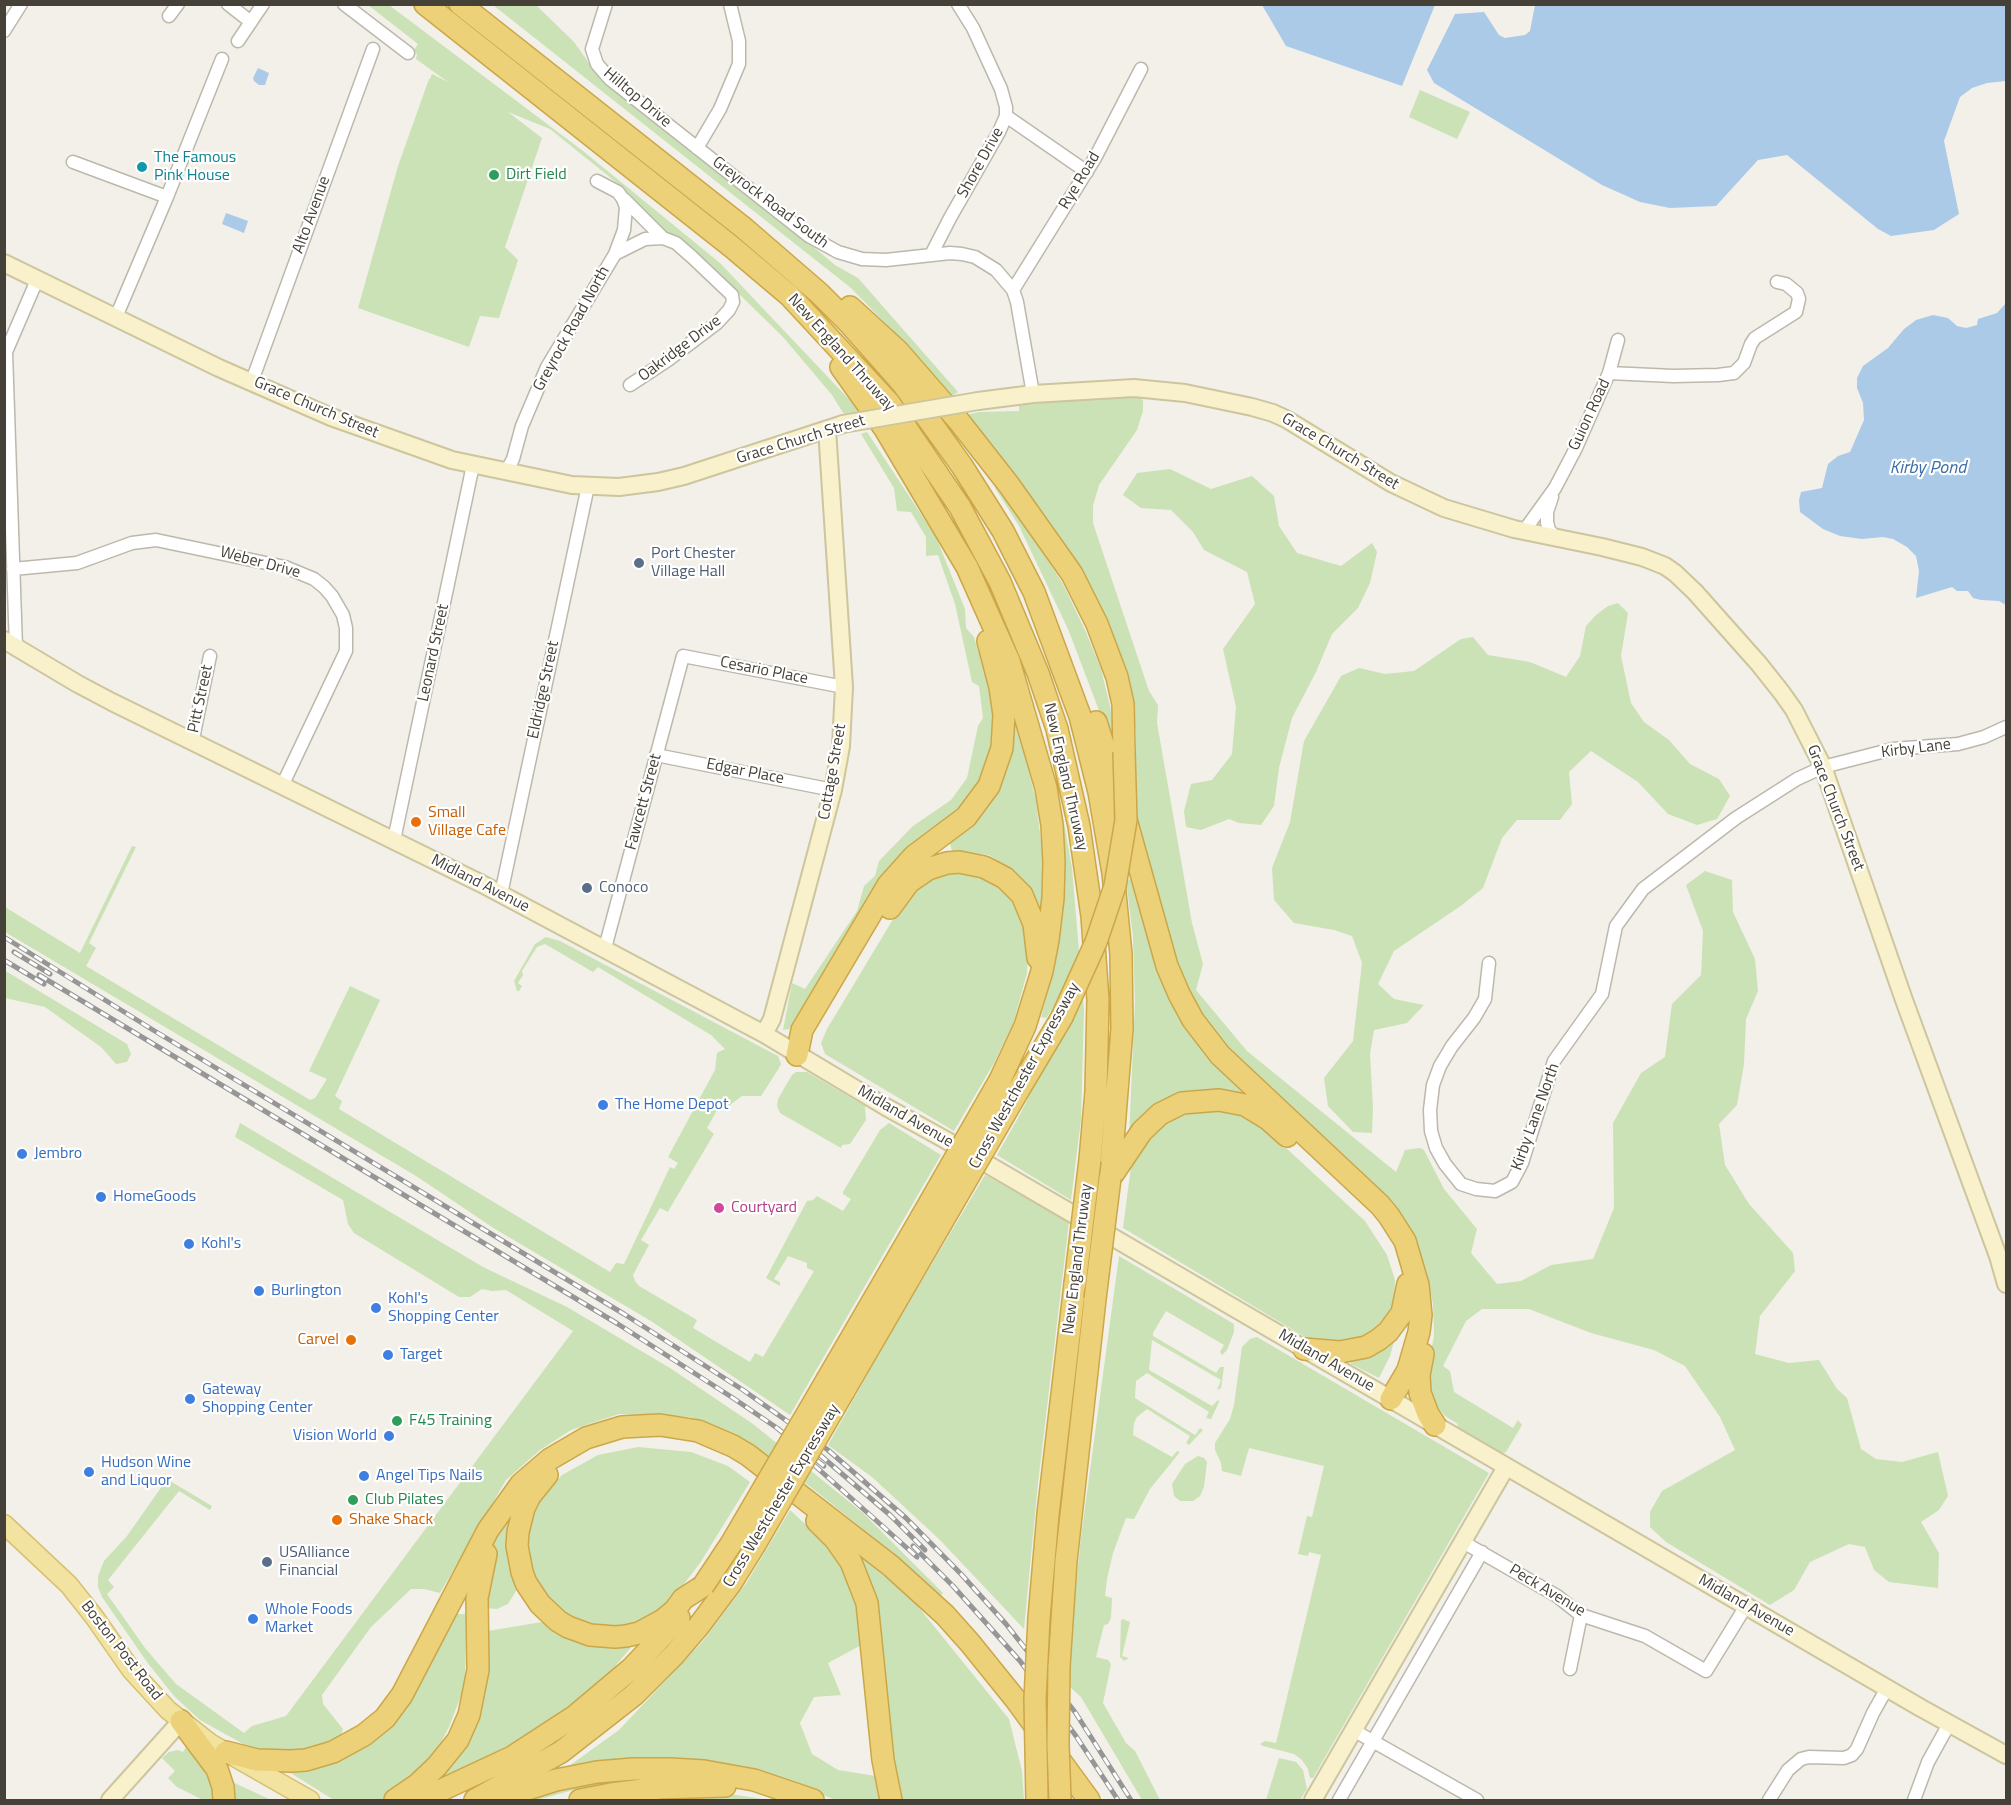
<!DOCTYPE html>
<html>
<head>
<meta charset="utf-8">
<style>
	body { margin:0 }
	#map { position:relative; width:2011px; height:1805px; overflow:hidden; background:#f2f0e8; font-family:"Titillium Web",sans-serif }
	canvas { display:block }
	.frame { position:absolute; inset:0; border:6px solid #454138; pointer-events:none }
</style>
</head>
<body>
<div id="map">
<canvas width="2011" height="1805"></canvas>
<div class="frame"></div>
</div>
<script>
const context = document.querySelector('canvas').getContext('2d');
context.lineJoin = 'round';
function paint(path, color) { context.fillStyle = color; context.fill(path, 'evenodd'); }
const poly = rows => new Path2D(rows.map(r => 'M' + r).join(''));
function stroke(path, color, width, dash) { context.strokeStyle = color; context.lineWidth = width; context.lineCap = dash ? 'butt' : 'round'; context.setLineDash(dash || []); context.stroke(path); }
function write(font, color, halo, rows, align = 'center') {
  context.font = font + ' "Titillium Web",sans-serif'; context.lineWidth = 4.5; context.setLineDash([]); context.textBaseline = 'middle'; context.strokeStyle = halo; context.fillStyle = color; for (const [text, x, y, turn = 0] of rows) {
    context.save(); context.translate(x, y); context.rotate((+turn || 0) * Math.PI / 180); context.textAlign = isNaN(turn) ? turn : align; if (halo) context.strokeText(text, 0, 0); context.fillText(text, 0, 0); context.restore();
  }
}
paint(poly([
	[368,5,389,5,583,151,720,263,862,413,845,416,832,395,783,337,736,291,647,218,633,204,622,187,550,129,508,112,542,138,505,247,518,260,499,318,480,316,469,347,358,308,398,166,429,79,430,79,432,74,448,82,416,59,417,54,414,50,418,44],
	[493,5,536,5,574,42,601,80,747,191,835,265,858,278,958,392,949,398,914,353,851,288],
	[1420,90,1470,112,1457,139,1409,117],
	[1129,395,1137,396,1143,400,1143,411,1137,430,1099,485,1093,506,1093,523,1149,691,1158,705,1157,723,1192,923,1203,964,1196,990,1247,1051,1396,1172,1405,1150,1420,1148,1424,1150,1444,1189,1477,1229,1471,1253,1497,1284,1521,1281,1551,1265,1593,1259,1614,1208,1613,1123,1641,1073,1665,1057,1672,1004,1701,975,1703,931,1686,885,1705,871,1732,880,1733,912,1755,959,1758,991,1746,1019,1744,1064,1737,1105,1719,1124,1725,1165,1749,1204,1793,1253,1795,1271,1760,1316,1755,1354,1789,1363,1819,1360,1837,1389,1847,1398,1861,1449,1876,1459,1902,1462,1938,1452,1948,1496,1939,1510,1921,1522,1939,1553,1938,1588,1889,1582,1874,1570,1865,1547,1849,1544,1810,1562,1794,1590,1770,1605,1666,1542,1650,1527,1650,1512,1662,1491,1735,1450,1720,1417,1685,1366,1654,1350,1591,1333,1529,1309,1482,1309,1466,1321,1443,1366,1450,1371,1454,1392,1513,1428,1518,1420,1522,1425,1506,1452,1502,1453,1457,1427,1458,1424,1445,1416,1433,1402,1429,1384,1429,1361,1434,1336,1433,1304,1427,1274,1416,1243,1228,1052,1197,1010,1181,979,1136,825,1136,734,1132,704,1123,669,965,415,979,412,1019,411,1019,405],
	[867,432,936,537,965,609,966,628,974,637,994,702,995,728,989,761,977,790,948,824,877,888,789,1029,783,1030,792,983,805,989,857,911,864,886,875,876,879,861,913,826,951,800,967,778,978,726,983,718,979,686,972,682,955,604,938,555,926,556,926,537,911,512,897,511,894,488,861,434],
	[1170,469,1211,489,1252,476,1274,496,1279,526,1297,553,1341,566,1372,543,1377,552,1370,583,1358,608,1332,634,1316,672,1292,718,1279,768,1274,806,1261,825,1239,823,1229,819,1201,830,1186,827,1184,811,1191,784,1212,780,1232,754,1236,707,1223,649,1255,604,1247,572,1204,550,1193,532,1171,510,1141,508,1123,495,1137,473],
	[996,487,1031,534,1063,584,1085,630,1101,669,1110,706,1116,741,1115,761,1105,726,1068,629,1019,526,995,488],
	[1618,603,1628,613,1621,656,1631,703,1644,722,1669,740,1690,764,1719,779,1730,796,1717,819,1697,825,1668,814,1638,782,1591,751,1569,772,1572,804,1560,820,1517,820,1502,838,1483,888,1462,905,1394,951,1378,984,1394,999,1424,1005,1407,1023,1374,1030,1370,1054,1373,1108,1372,1133,1353,1132,1328,1106,1324,1078,1353,1041,1362,963,1352,936,1334,930,1294,923,1274,900,1272,868,1290,822,1304,741,1341,676,1359,668,1385,674,1414,671,1461,639,1473,637,1488,655,1530,662,1566,677,1580,656,1586,626,1596,615,1608,606],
	[1013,707,1036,801,1044,865,1044,911,1041,912,1023,882,1009,868,989,855,952,851,949,840,978,811],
	[1046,746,1062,812,1072,868,1084,1010,1081,1120,1071,1200,997,1155,1018,1118,1057,1042,1058,1001,1046,1018,1041,1017,1055,964,1063,911,1062,862,1044,748],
	[132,846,136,847,89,943,96,948,86,966,310,1100,315,1098,327,1079,309,1071,350,986,380,1000,335,1096,342,1101,339,1109,610,1272,616,1263,624,1264,670,1167,674,1169,678,1163,668,1157,715,1070,717,1053,725,1049,711,1035,598,967,593,972,545,944,537,947,522,971,523,975,518,983,522,986,519,991,517,991,514,981,535,944,546,937,560,941,778,1056,781,1064,779,1068,761,1096,742,1096,730,1105,721,1103,707,1128,714,1134,670,1208,668,1212,660,1208,641,1240,649,1245,633,1275,635,1281,639,1286,697,1320,693,1328,750,1362,755,1353,763,1357,814,1271,807,1268,807,1263,788,1256,774,1279,780,1282,780,1286,766,1278,807,1201,813,1200,817,1196,843,1211,851,1199,843,1194,843,1192,880,1130,889,1123,941,1155,790,1415,651,1321,495,1229,416,1176,5,932,5,907,80,953],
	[961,871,986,875,1008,890,1029,933,1027,973,1013,1024,994,1063,954,1131,825,1054,821,1043,827,1029,904,901,932,878],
	[1136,878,1167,987,1273,1116,1213,1091,1129,1137,1135,1002,1133,937,1126,880],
	[4,970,127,1044,131,1054,127,1062,116,1064,101,1047,45,1007,5,998],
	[796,1072,807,1072,865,1106,866,1120,850,1144,842,1145,841,1148,780,1113,777,1106,778,1099,792,1075],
	[1231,1108,1258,1122,1365,1221,1387,1255,1395,1280,1394,1306,1379,1330,1347,1346,1310,1340,1123,1228,1131,1167,1143,1144,1177,1113],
	[240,1123,483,1267,567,1307,670,1368,753,1424,863,1513,943,1593,940,1596,903,1561,812,1488,742,1439,690,1417,619,1414,571,1430,540,1450,506,1480,440,1593,424,1589,411,1589,371,1627,322,1695,323,1704,343,1729,340,1737,326,1747,285,1756,266,1754,245,1745,200,1720,174,1696,147,1662,102,1597,98,1587,98,1576,104,1561,127,1536,165,1482,170,1481,212,1506,210,1510,179,1491,108,1580,114,1587,107,1594,145,1648,176,1684,244,1733,252,1726,286,1716,573,1331,506,1290,492,1291,482,1289,470,1297,459,1297,354,1233,348,1224,343,1200,235,1137],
	[985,1175,1069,1222,1038,1483,1024,1629,940,1540,872,1477,828,1445,892,1331],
	[1119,1256,1234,1324,1234,1332,1227,1350,1222,1355,1220,1352,1224,1345,1166,1311,1153,1333,1153,1336,1216,1373,1220,1367,1224,1367,1221,1388,1217,1390,1221,1380,1152,1340,1149,1370,1212,1406,1218,1400,1219,1402,1211,1419,1206,1418,1209,1412,1147,1373,1136,1381,1135,1398,1195,1435,1200,1428,1203,1430,1189,1445,1186,1443,1190,1436,1147,1409,1137,1417,1134,1423,1133,1435,1172,1457,1177,1451,1180,1452,1150,1489,1134,1519,1126,1518,1113,1553,1107,1579,1105,1596,1112,1598,1111,1618,1108,1624,1104,1625,1096,1657,1108,1660,1111,1664,1103,1703,1126,1743,1135,1751,1160,1800,1142,1800,1081,1697,1070,1687,1071,1636,1081,1537],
	[1396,1334,1390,1356,1379,1378,1351,1364,1350,1359],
	[1257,1337,1489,1473,1313,1778,1310,1778,1308,1769,1302,1760,1294,1754,1263,1746,1260,1744,1265,1741,1276,1743,1321,1555,1309,1552,1308,1556,1298,1554,1307,1516,1312,1517,1324,1466,1249,1448,1241,1476,1222,1471,1221,1463,1215,1450,1215,1443,1230,1419,1234,1405,1242,1347,1250,1339],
	[638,1447,691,1452,728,1466,750,1482,700,1563,671,1601,641,1623,615,1628,582,1624,550,1605,528,1574,524,1540,537,1501,562,1475,598,1455],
	[1198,1456,1204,1458,1207,1462,1204,1487,1200,1496,1193,1501,1180,1501,1174,1496,1172,1484,1185,1464],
	[790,1510,833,1550,857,1599,865,1643,828,1663,841,1695,814,1697,800,1723,812,1754,838,1770,876,1776,882,1800,836,1800,768,1775,562,1771,619,1730,703,1641,747,1582],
	[506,1515,511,1518,507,1541,510,1566,514,1578,516,1591,508,1604,497,1609,485,1608,484,1584,492,1544],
	[850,1548,912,1599,1009,1719,1022,1771,1024,1800,894,1800],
	[457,1614,465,1614,466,1619,465,1685,449,1727,429,1765,400,1791,380,1800,334,1800,281,1767,356,1751],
	[1123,1619,1130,1622,1122,1656,1129,1658,1124,1661,1120,1657,1121,1620],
	[542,1622,582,1643,608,1647,632,1646,607,1676,570,1705,530,1734,486,1757,436,1781,465,1747,481,1715,487,1680,488,1631],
	[186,1747,211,1765,216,1800,203,1800,177,1787,168,1778,175,1771,162,1758,169,1752,178,1750,183,1752],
	[1279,1758,1296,1762,1303,1770,1307,1789,1300,1800,1266,1800],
	[657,1778,611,1783,577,1789,537,1800,519,1800,552,1791,597,1781],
	[226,1779,271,1800,228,1800],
	[730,1794,769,1800,636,1800,662,1798]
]), '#cae2b6');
paint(poly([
	[1262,5,1435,5,1402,86,1286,46],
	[1535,5,2006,5,2006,81,1987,83,1972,88,1960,97,1944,141,1959,214,1934,230,1891,236,1878,229,1787,155,1758,160,1716,206,1670,208,1640,202,1602,185,1434,83,1427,70,1455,14,1484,12,1499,35,1505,38,1525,35,1530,31],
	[258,68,269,73,265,85,259,85,254,81,253,78],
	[226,213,248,221,244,233,222,224],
	[2006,303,2006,605,1999,601,1981,600,1973,598,1968,591,1957,591,1952,587,1916,598,1919,571,1916,556,1907,547,1893,539,1883,537,1862,539,1840,536,1823,529,1800,512,1799,500,1801,492,1822,488,1828,464,1838,456,1850,452,1864,420,1863,403,1857,388,1857,378,1863,366,1888,348,1904,329,1916,320,1933,315,1948,318,1957,326,1966,328,1977,325,1978,319,1997,313]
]), '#abcae8');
const street = poly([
	[228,4,251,22],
	[344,4,408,53],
	[606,4,592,49,597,64,603,71,610,79,809,236,838,252,862,259,886,260,950,253,962,254,975,257,996,270,1013,290,1017,302,1033,394],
	[169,16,178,4],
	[4,31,21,4],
	[238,41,263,4],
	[1006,116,1087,172],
	[697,148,720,109,739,64,739,41,730,4],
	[73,162,167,197],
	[624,199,663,238],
	[615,254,645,239,663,238,676,243,692,257,732,295,733,302,729,310,717,323,668,360,630,385],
	[931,255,950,218,999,132,1006,116,1006,107,1001,89,973,28,958,4],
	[1013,290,1095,158,1141,69],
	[116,317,167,197,222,59],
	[1609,373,1673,376,1718,375,1734,373,1744,363,1751,344,1755,338,1796,312,1799,299,1797,293,1786,284,1777,282],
	[252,381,373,49],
	[506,472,513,459,522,426,547,367,615,254,624,230,626,207,623,199,618,192,597,181],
	[1552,497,1547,512,1547,522,1549,530,1555,537],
	[1524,531,1555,488,1576,448,1609,373,1618,340],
	[13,569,77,563,132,543,156,540,285,567,314,579,324,587,332,596,343,615,346,628,346,651,282,786],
	[16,648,6,352,37,280],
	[192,743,210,656],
	[656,755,833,790],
	[394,840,473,465],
	[501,894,588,486],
	[605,948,683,656,844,687],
	[1489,963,1485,999,1474,1018,1452,1046,1440,1066,1433,1085,1430,1110,1431,1131,1436,1148,1445,1164,1461,1184,1476,1189,1495,1191,1512,1182,1522,1163,1554,1061,1602,994,1616,926,1643,889,1736,818,1797,779,1823,767,1893,749,1958,744,1984,737,2006,727],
	[1463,1542,1557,1596,1581,1615,1645,1636,1706,1671,1746,1606],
	[1570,1669,1581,1615],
	[1353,1730,1477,1800],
	[1339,1800,1482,1552],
	[1769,1800,1788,1770,1801,1759,1809,1757,1844,1758,1852,1755,1857,1749,1873,1713,1887,1688],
	[1914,1800,1928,1762,1949,1724]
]);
const secondary = poly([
	[4,263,219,368,331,417,452,460,572,485,619,487,658,482,684,476,843,424],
	[978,401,1033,394,1134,388,1185,393,1252,407,1273,413,1286,419,1391,483,1444,508,1514,529,1602,547,1642,557,1665,566,1675,573,1695,592,1759,664,1782,693,1794,710,1823,767,1904,1000,1998,1256,2006,1284],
	[4,640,78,684,112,702,482,884,764,1034,886,1107,944,1139,1921,1708,2006,1755],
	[764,1034,772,1019,833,790,841,746,844,687,827,429],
	[110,1800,181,1721],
	[1313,1800,1506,1467]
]);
const primary = poly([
	[4,1524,69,1585,95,1618,132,1671,168,1710,210,1743,310,1800]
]);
const highway = poly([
	[425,4,732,247,790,296,889,403,960,507,1000,582,1038,673,1057,729,1079,826,1092,916,1098,1000,1096,1092,1090,1160],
	[460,4,745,229,819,293,849,323,903,384,962,466,1003,531,1034,592,1080,716,1099,792,1113,873,1121,954,1122,1029,1110,1178],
	[850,307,898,351,958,420,1009,485,1072,574,1097,624,1117,677,1123,704,1124,752],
	[841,367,885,429,967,567,1009,661,1046,788,1052,825,1054,862,1053,898,1048,940,1042,971,1025,1026,1000,1080],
	[1096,722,1118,791,1167,966,1179,994,1193,1020,1220,1055,1380,1205,1389,1216,1405,1241,1418,1285,1421,1315,1419,1332,1408,1370,1391,1399],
	[890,908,909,882,928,869,947,863,959,862,984,867,1005,878,1022,895,1034,924,1038,958],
	[797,1055,802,1030,888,885,914,856,966,817,989,786,1002,748,1004,715,1000,687,988,641],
	[1018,1091,1062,1017],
	[1113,1174,1142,1131,1160,1114,1182,1103,1219,1100,1245,1105,1268,1119,1287,1136],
	[1304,1349,1340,1352,1366,1347,1378,1340,1388,1332,1402,1313,1408,1284],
	[1423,1354,1419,1375,1420,1393,1428,1414,1435,1425],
	[828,1378,921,1218],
	[844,1391,938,1229],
	[547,1475,530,1496,524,1508,518,1532,517,1546,522,1572,526,1583,540,1604,558,1621,568,1627,590,1635,615,1637,626,1636,639,1633,663,1620,675,1610,683,1599,703,1586],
	[817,1521,835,1539,851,1562,867,1603,883,1760,891,1800],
	[1039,1618,1048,1514,1075,1284],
	[1059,1666,1066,1561,1095,1299],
	[181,1721,217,1769,223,1787,224,1800],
	[226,1752,257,1760,291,1761,306,1760,333,1752,364,1735,385,1718,402,1695,488,1530,521,1484,550,1459,586,1438,622,1427,660,1425,698,1431,733,1446,748,1455,891,1566,945,1615,970,1643,1016,1700,1089,1800],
	[505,1796,556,1780,597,1772,633,1769,670,1769,704,1771,754,1780,813,1800],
	[395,1800,417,1785,437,1766,458,1740,469,1715,478,1670,477,1598,486,1554],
	[420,1800,512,1757,575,1716,632,1668,679,1618],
	[475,1800,561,1752,634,1695,674,1655,698,1627,731,1583,754,1546],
	[580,1800,611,1794,659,1788,725,1786]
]);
stroke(street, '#bcb8ac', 15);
stroke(secondary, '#ccc59d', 20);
stroke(primary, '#d6c172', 21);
stroke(highway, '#cba749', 24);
stroke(street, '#fff', 12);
stroke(secondary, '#f8f1cc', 16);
stroke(primary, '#f3e3a1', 18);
stroke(highway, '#edd178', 21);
const rail = poly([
	[4,937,153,1030,624,1314,743,1390,828,1450,906,1518,961,1574,1006,1624,1075,1712,1131,1800],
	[14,952,50,974],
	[4,960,44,984],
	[39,975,618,1324,733,1398,777,1428,824,1466],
	[820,1455,890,1515,925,1550],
	[814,1465,917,1557],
	[913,1546,953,1586,1020,1661,1076,1736,1118,1800]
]);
stroke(rail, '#969696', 5);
stroke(rail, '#fff', 3, [9]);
const secondaryBridge = poly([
	[843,424,978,401]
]);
const highwayBridge = poly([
	[1062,1017,1096,942,1115,886,1126,820,1124,752],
	[921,1218,1000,1080],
	[938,1229,1018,1091],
	[1075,1284,1090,1160],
	[1095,1299,1110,1178],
	[754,1546,844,1391],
	[703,1586,731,1544,828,1378],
	[1059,1666,1058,1744,1060,1800],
	[1037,1800,1035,1699,1039,1618]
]);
stroke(secondaryBridge, '#ccc59d', 20, []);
stroke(highwayBridge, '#cba749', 24, []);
stroke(secondaryBridge, '#f8f1cc', 16);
stroke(highwayBridge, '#edd178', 21);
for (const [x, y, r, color] of [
	[142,167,6,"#0f9aa8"],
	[494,175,6,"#2e9e5b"],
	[639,563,6,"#5c6f8a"],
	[416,822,6,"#e8710a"],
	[587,888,6,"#5c6f8a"],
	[603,1105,6,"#3f7fe0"],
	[22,1154,6,"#3f7fe0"],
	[101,1197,6,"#3f7fe0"],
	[719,1208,6,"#d1479c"],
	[189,1244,6,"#3f7fe0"],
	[259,1291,6,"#3f7fe0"],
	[376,1308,6,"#3f7fe0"],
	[351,1340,6,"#e8710a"],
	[388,1355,6,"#3f7fe0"],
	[190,1399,6,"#3f7fe0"],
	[397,1421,6,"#2e9e5b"],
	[389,1436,6,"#3f7fe0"],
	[89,1472,6,"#3f7fe0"],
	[364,1476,6,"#3f7fe0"],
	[353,1500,6,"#2e9e5b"],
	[337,1520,6,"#e8710a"],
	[267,1562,6,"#5c6f8a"],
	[253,1619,6,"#3f7fe0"]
]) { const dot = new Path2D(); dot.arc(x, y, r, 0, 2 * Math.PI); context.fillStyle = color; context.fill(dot); stroke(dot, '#fff', 2); }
write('16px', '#454138', '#fff', [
	["Hilltop Drive",637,98,40],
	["Shore Drive",981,163,-61],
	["Rye Road",1080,181,-59],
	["Greyrock Road South",770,203,37],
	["Alto Avenue",312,215,-70],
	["Greyrock Road North",572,329,-61],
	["Oakridge Drive",680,349,-37],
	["New England Thruway",841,353,48],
	["Grace Church Street",316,408,23],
	["Guion Road",1590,415,-65],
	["Grace Church Street",801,440,-17],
	["Grace Church Street",1340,452,31],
	["Weber Drive",260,563,15],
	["Leonard Street",434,653,-78],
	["Cesario Place",764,671,11],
	["Eldridge Street",544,690,-78],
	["Pitt Street",201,699,-78],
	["Kirby Lane",1916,749,-7],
	["Edgar Place",745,772,11],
	["Cottage Street",833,772,-80],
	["New England Thruway",1065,777,77],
	["Fawcett Street",644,802,-75],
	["Grace Church Street",1835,808,69],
	["Midland Avenue",480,884,27],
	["Cross Westchester Expressway",1025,1076,-61],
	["Midland Avenue",905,1117,30],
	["Kirby Lane North",1536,1117,-70],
	["New England Thruway",1078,1259,-83],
	["Midland Avenue",1326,1361,30],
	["Cross Westchester Expressway",782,1496,-59],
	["Peck Avenue",1547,1591,31],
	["Midland Avenue",1746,1606,30],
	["Boston Post Road",121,1651,52]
]);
write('16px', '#0d838f', '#fff', [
	["The Famous",154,158],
	["Pink House",154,176]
], 'left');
write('16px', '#27864d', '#fff', [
	["Dirt Field",506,175],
	["F45 Training",409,1421],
	["Club Pilates",365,1500]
], 'left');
write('16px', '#4e5e75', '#fff', [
	["Port Chester",651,554],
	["Village Hall",651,572],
	["Conoco",599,888],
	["USAlliance",279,1553],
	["Financial",279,1571]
], 'left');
write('16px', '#c56008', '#fff', [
	["Small",428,813],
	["Village Cafe",428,831],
	["Carvel",339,1340,"right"],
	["Shake Shack",349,1520]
], 'left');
write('16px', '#366cbe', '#fff', [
	["The Home Depot",615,1105],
	["Jembro",34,1154],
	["HomeGoods",113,1197],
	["Kohl's",201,1244],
	["Burlington",271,1291],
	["Kohl's",388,1299],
	["Shopping Center",388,1317],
	["Target",400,1355],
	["Gateway",202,1390],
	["Shopping Center",202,1408],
	["Vision World",377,1436,"right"],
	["Hudson Wine",101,1463],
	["and Liquor",101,1481],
	["Angel Tips Nails",376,1476],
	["Whole Foods",265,1610],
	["Market",265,1628]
], 'left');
write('16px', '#b23c85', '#fff', [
	["Courtyard",731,1208]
], 'left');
write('italic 18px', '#3d6fa4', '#fff', [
	["Kirby Pond",1928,469]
]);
</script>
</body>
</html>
